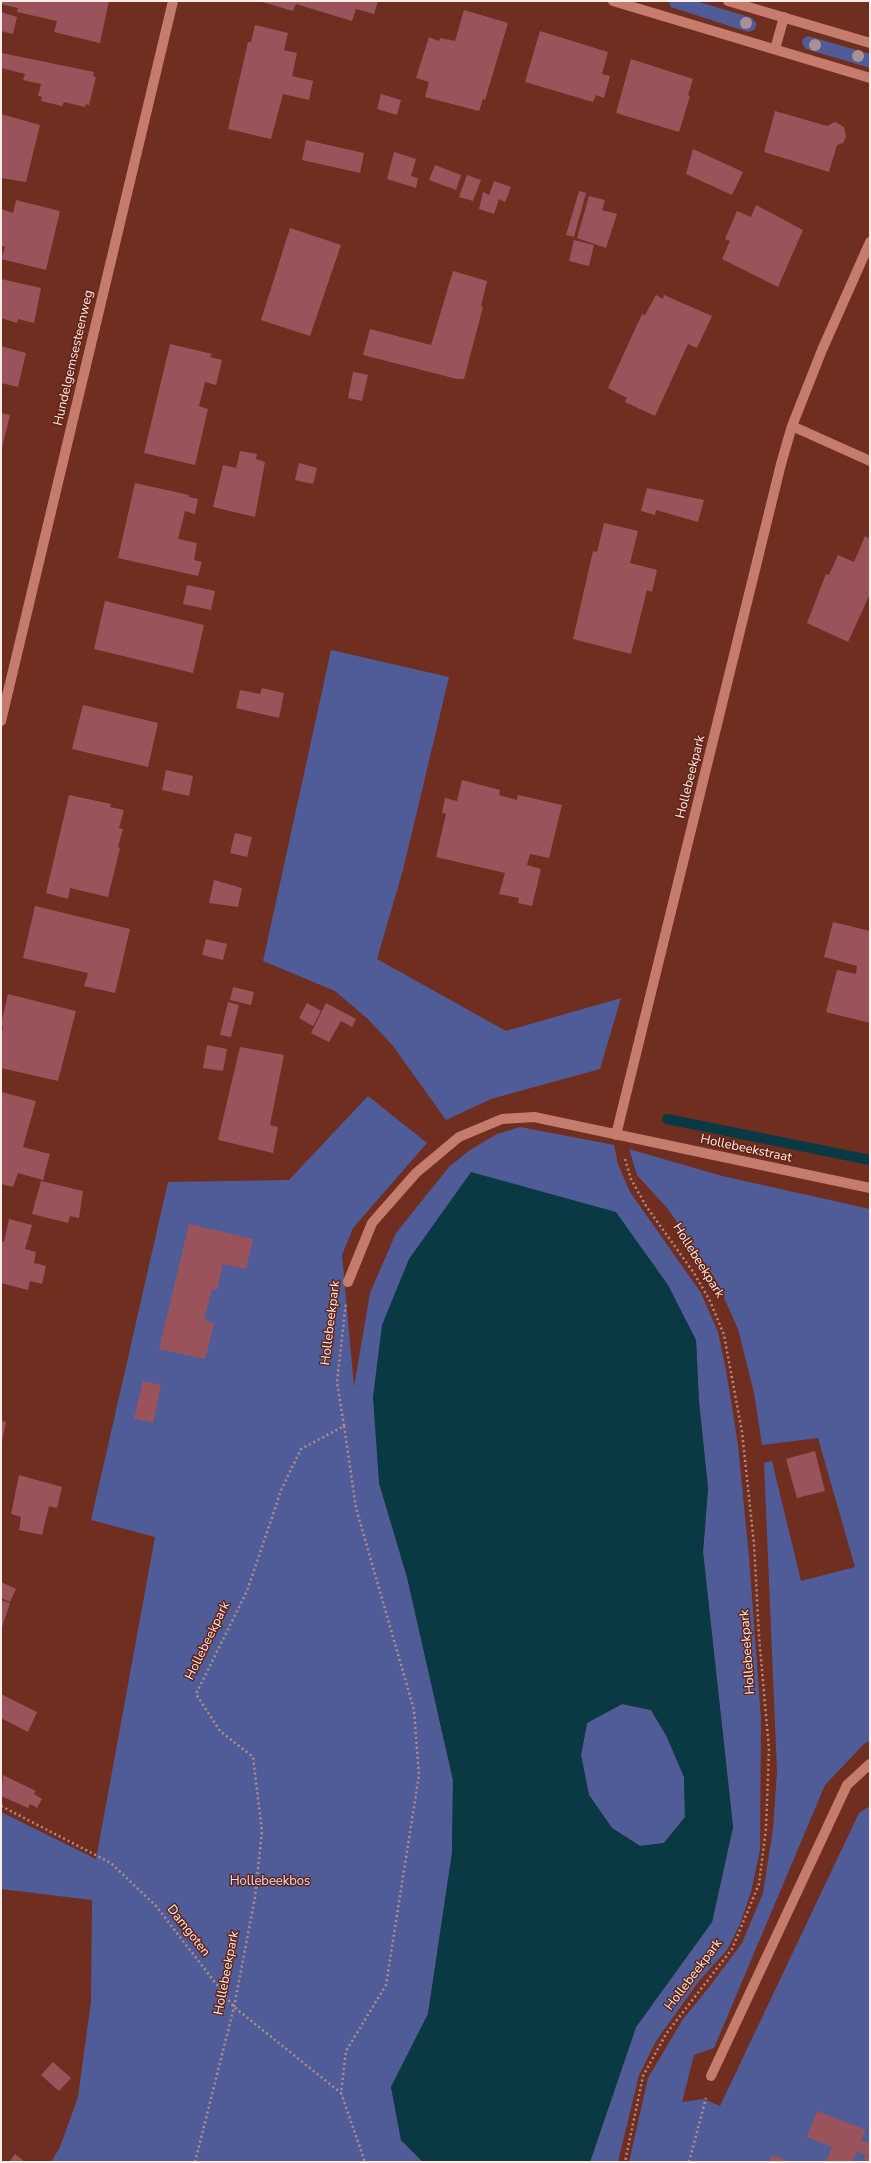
<!DOCTYPE html>
<html>
<head>
<meta charset="utf-8">
<style>
	body { margin:0 }
	#map { position:relative; width:871px; height:2163px; overflow:hidden; background:#6f2e20; font-family:"Nunito Sans",sans-serif }
	canvas { display:block }
	.frame { position:absolute; inset:0; border:2px solid #fdede9; pointer-events:none }
</style>
</head>
<body>
<div id="map">
<canvas width="871" height="2163"></canvas>
<div class="frame"></div>
</div>
<script>
const context = document.querySelector('canvas').getContext('2d');
context.lineJoin = 'round';
function paint(path, color) { context.fillStyle = color; context.fill(path, 'evenodd'); }
const poly = rows => new Path2D(rows.map(r => 'M' + r).join(''));
function stroke(path, color, width, dash) { context.strokeStyle = color; context.lineWidth = width; context.lineCap = dash ? 'butt' : 'round'; context.setLineDash(dash || []); context.stroke(path); }
function write(font, color, halo, rows, align = 'center') {
  context.font = font + ' "Nunito Sans",sans-serif'; context.lineWidth = 3; context.setLineDash([]); context.textBaseline = 'middle'; context.strokeStyle = halo; context.fillStyle = color; for (const [text, x, y, turn = 0] of rows) {
    context.save(); context.translate(x, y); context.rotate((+turn || 0) * Math.PI / 180); context.textAlign = isNaN(turn) ? turn : align; if (halo) context.strokeText(text, 0, 0); context.fillText(text, 0, 0); context.restore();
  }
}
paint(poly([
	[668,1,696,1,752,18,757,24,754,30,748,32,671,7],
	[808,36,870,54,870,68,806,49,802,44,803,39],
	[331,650,449,677,403,870,377,959,506,1031,621,998,600,1069,491,1099,446,1120,393,1046,368,1019,335,991,263,961],
	[368,1096,427,1143,353,1228,342,1255,354,1387,370,1293,396,1233,449,1167,470,1150,497,1134,520,1127,614,1145,618,1164,630,1192,701,1293,718,1332,726,1370,738,1445,749,1557,761,1719,760,1850,751,1892,740,1924,727,1950,699,1981,656,2041,639,2075,618,2162,590,2162,636,2027,712,1922,733,1827,703,1552,708,1488,699,1402,696,1340,379,1483,407,1577,453,1780,452,1853,428,2014,391,2087,401,2140,423,2162,51,2162,60,2147,78,2097,91,2001,92,1900,1,1889,1,1812,96,1859,155,1537,91,1520,168,1182,289,1180],
	[629,1149,722,1176,870,1209,870,1741,864,1744,825,1785,714,2048,694,2055,682,2102,704,2099,720,2106,859,1813,870,1806,870,2162,629,2162,648,2078,683,2019,710,1986,742,1943,763,1893,773,1829,777,1771,764,1463,772,1461,801,1581,855,1567,818,1438,762,1445,754,1393,738,1329,716,1280,668,1209,637,1175],
	[622,1704,651,1710,667,1737,684,1777,685,1817,664,1843,640,1846,612,1828,589,1795,581,1755,587,1723]
]), '#505c98');
paint(poly([
	[471,1172,616,1212,668,1285,696,1340,699,1402,708,1488,703,1552,733,1827,712,1922,636,2027,590,2162,423,2162,401,2140,391,2087,428,2014,452,1853,453,1780,407,1577,379,1483,373,1397,382,1325,409,1259],
	[622,1704,651,1710,667,1737,684,1777,685,1817,664,1843,640,1846,612,1828,589,1795,581,1755,587,1723]
]), '#093943');
stroke(poly([
	[667,1119,870,1160]
]), '#093943', 10);
paint(poly([
	[1,1,109,1,100,43,54,32,57,21,17,12,18,8,1,4],
	[259,1,378,1,374,14,356,9,352,21,296,4,293,11],
	[464,10,508,23,485,100,483,99,479,111,425,97,429,82,416,78,429,37,439,41,440,38,455,41],
	[1,12,17,17,13,34,1,31],
	[255,25,288,33,284,50,297,53,292,76,313,81,309,100,283,94,271,139,228,129,248,42,251,42],
	[540,31,608,52,602,74,610,76,604,98,596,95,593,102,525,82],
	[2,53,94,72,93,76,96,77,89,105,86,104,85,107,64,102,62,106,41,101,42,97,38,96,41,84,23,80,25,74,1,68],
	[631,59,693,79,688,95,690,96,679,132,616,113],
	[381,94,401,100,397,115,377,109],
	[775,111,827,126,835,122,844,127,846,137,843,143,837,145,829,172,764,152],
	[1,114,40,125,26,182,1,178],
	[306,140,364,153,360,173,302,160],
	[693,149,743,172,732,195,686,174],
	[394,152,416,159,411,176,418,178,416,188,387,179],
	[435,165,461,175,456,190,429,180],
	[467,175,481,180,473,201,459,197],
	[494,181,511,187,505,202,499,199,494,214,479,209,483,192,489,195],
	[579,191,586,193,574,237,566,235],
	[589,196,605,200,602,210,617,214,606,248,577,238],
	[16,200,60,211,46,270,1,259,5,247,1,246,1,209,13,213],
	[756,205,803,230,778,287,722,259,730,241,725,239,737,211,751,217],
	[290,228,341,245,310,336,261,320],
	[574,240,594,245,589,266,569,261],
	[453,271,487,281,481,306,483,307,464,379,457,379,363,355,370,329,431,345],
	[1,279,41,288,34,323,18,319,17,323,1,318],
	[656,295,663,299,664,295,712,316,697,348,688,344,655,416,625,402,627,398,608,388,642,314,645,315],
	[170,344,212,354,210,357,222,360,216,385,205,382,199,406,208,409,195,465,144,453],
	[1,346,26,353,18,387,1,383],
	[353,372,368,375,362,401,348,398],
	[1,413,10,415,2,448,1,448],
	[240,451,257,454,256,459,265,462,255,517,213,507,223,465,236,468],
	[299,463,317,468,313,484,295,480],
	[135,483,189,495,189,497,198,499,195,514,185,511,178,539,197,543,194,560,202,562,198,576,118,558],
	[647,488,704,500,698,522,656,510,655,515,641,511],
	[604,523,638,531,630,563,657,570,652,592,647,590,631,654,573,639,593,551,597,552],
	[865,536,870,539,870,594,848,642,807,623,826,574,829,575,838,555,854,562],
	[187,585,215,591,211,610,183,604],
	[105,601,204,625,193,673,94,649],
	[262,688,284,693,279,718,236,708,240,690,260,694],
	[83,705,158,723,148,767,72,749],
	[166,770,193,776,189,796,162,790],
	[462,780,500,790,499,795,517,800,518,795,562,805,549,858,530,854,527,865,541,869,532,906,518,903,519,898,499,894,505,873,436,857,446,814,442,813,445,798,457,801],
	[69,795,111,804,110,807,124,810,119,828,123,829,118,847,120,848,108,897,70,888,68,899,46,893],
	[235,833,252,837,247,857,230,853],
	[214,880,242,888,238,907,209,903],
	[35,906,130,929,115,993,84,986,88,973,23,958],
	[833,922,870,931,870,1023,826,1012,837,970,856,974,857,966,824,957],
	[206,939,227,944,223,960,202,955],
	[233,987,254,992,251,1005,230,1000],
	[8,994,76,1011,58,1081,1,1068,1,1036,3,1027,1,1024],
	[228,1002,239,1005,231,1037,220,1035],
	[307,1003,321,1011,313,1026,299,1018],
	[326,1003,356,1019,352,1027,341,1021,329,1042,311,1033],
	[207,1045,227,1049,223,1071,203,1068],
	[240,1047,284,1055,270,1125,278,1127,273,1153,218,1140],
	[1,1092,36,1101,23,1147,50,1154,43,1180,18,1173,13,1187,1,1184],
	[41,1181,83,1191,79,1218,70,1216,68,1223,32,1214],
	[9,1219,32,1225,25,1249,36,1252,34,1263,46,1266,42,1284,30,1281,28,1290,1,1283,1,1241,4,1242],
	[189,1224,253,1239,246,1269,223,1264,217,1290,212,1289,204,1320,214,1323,205,1359,159,1349],
	[143,1381,161,1385,153,1423,134,1418],
	[1,1421,6,1422,2,1441,1,1441],
	[815,1451,825,1491,797,1498,786,1459],
	[19,1475,62,1487,57,1508,49,1506,42,1535,19,1530,21,1517,11,1514],
	[1,1582,16,1589,10,1602,1,1598],
	[1,1600,10,1603,1,1630],
	[1,1694,37,1712,28,1732,1,1718],
	[3,1775,36,1791,34,1794,42,1799,37,1808,30,1804,28,1808,1,1796],
	[53,2062,71,2078,59,2091,41,2075],
	[817,2111,866,2130,861,2140,870,2144,870,2162,863,2162,866,2155,857,2151,852,2162,826,2162,832,2147,807,2137],
	[15,2154,25,2162,9,2162],
	[772,2155,789,2162,769,2162]
]), '#9b535b');
stroke(poly([
	[625,1159,631,1179,646,1206,694,1273,710,1301,724,1335,742,1432,754,1544,759,1637,769,1749,766,1828,759,1884,732,1949,666,2034,643,2076,625,2162],
	[344,1426,356,1508,414,1710,419,1775,386,1985,346,2051,341,2093,365,2162],
	[1,1806,111,1863,156,1906,234,2007,341,2093],
	[195,2162,234,2007,255,1897,262,1831,253,1757,220,1731,196,1694,247,1591,282,1488,301,1449,344,1426,337,1382,346,1302],
	[689,2162,706,2098]
]), '#b58c83', 2.5, [2, 3]);
stroke(poly([
	[613,1,870,78],
	[728,1,870,43],
	[775,49,784,17],
	[792,426,870,461],
	[616,1135,781,464,792,426,822,350,870,242],
	[348,1282,372,1223,416,1173,459,1137,502,1119,534,1117,870,1188],
	[711,2076,847,1785,870,1764]
]), '#c67c6c', 10);
stroke(poly([
	[1,721,173,1]
]), '#c67c6c', 10);
context.fillStyle = '#aa9096';
for (const [x, y] of [
	[746,23],
	[815,45],
	[858,56]
]) { context.beginPath(); context.arc(x, y, 6, 0, 2 * Math.PI); context.fill(); }
write('13px', '#fdede9', '#632316', [
	["Hundelgemsesteenweg",74,358,-77],
	["Hollebeekpark",691,777,-76],
	["Hollebeekstraat",746,1149,12],
	["Hollebeekpark",698,1261,58],
	["Hollebeekpark",331,1323,-83],
	["Hollebeekpark",208,1641,-64],
	["Hollebeekpark",748,1652,-94],
	["Damgoten",188,1931,52],
	["Hollebeekpark",227,1973,-79],
	["Hollebeekpark",694,1975,-53]
]);
write('13px', '#dae0f7', '#632316', [
	["Hollebeekbos",270,1882]
]);
</script>
</body>
</html>
